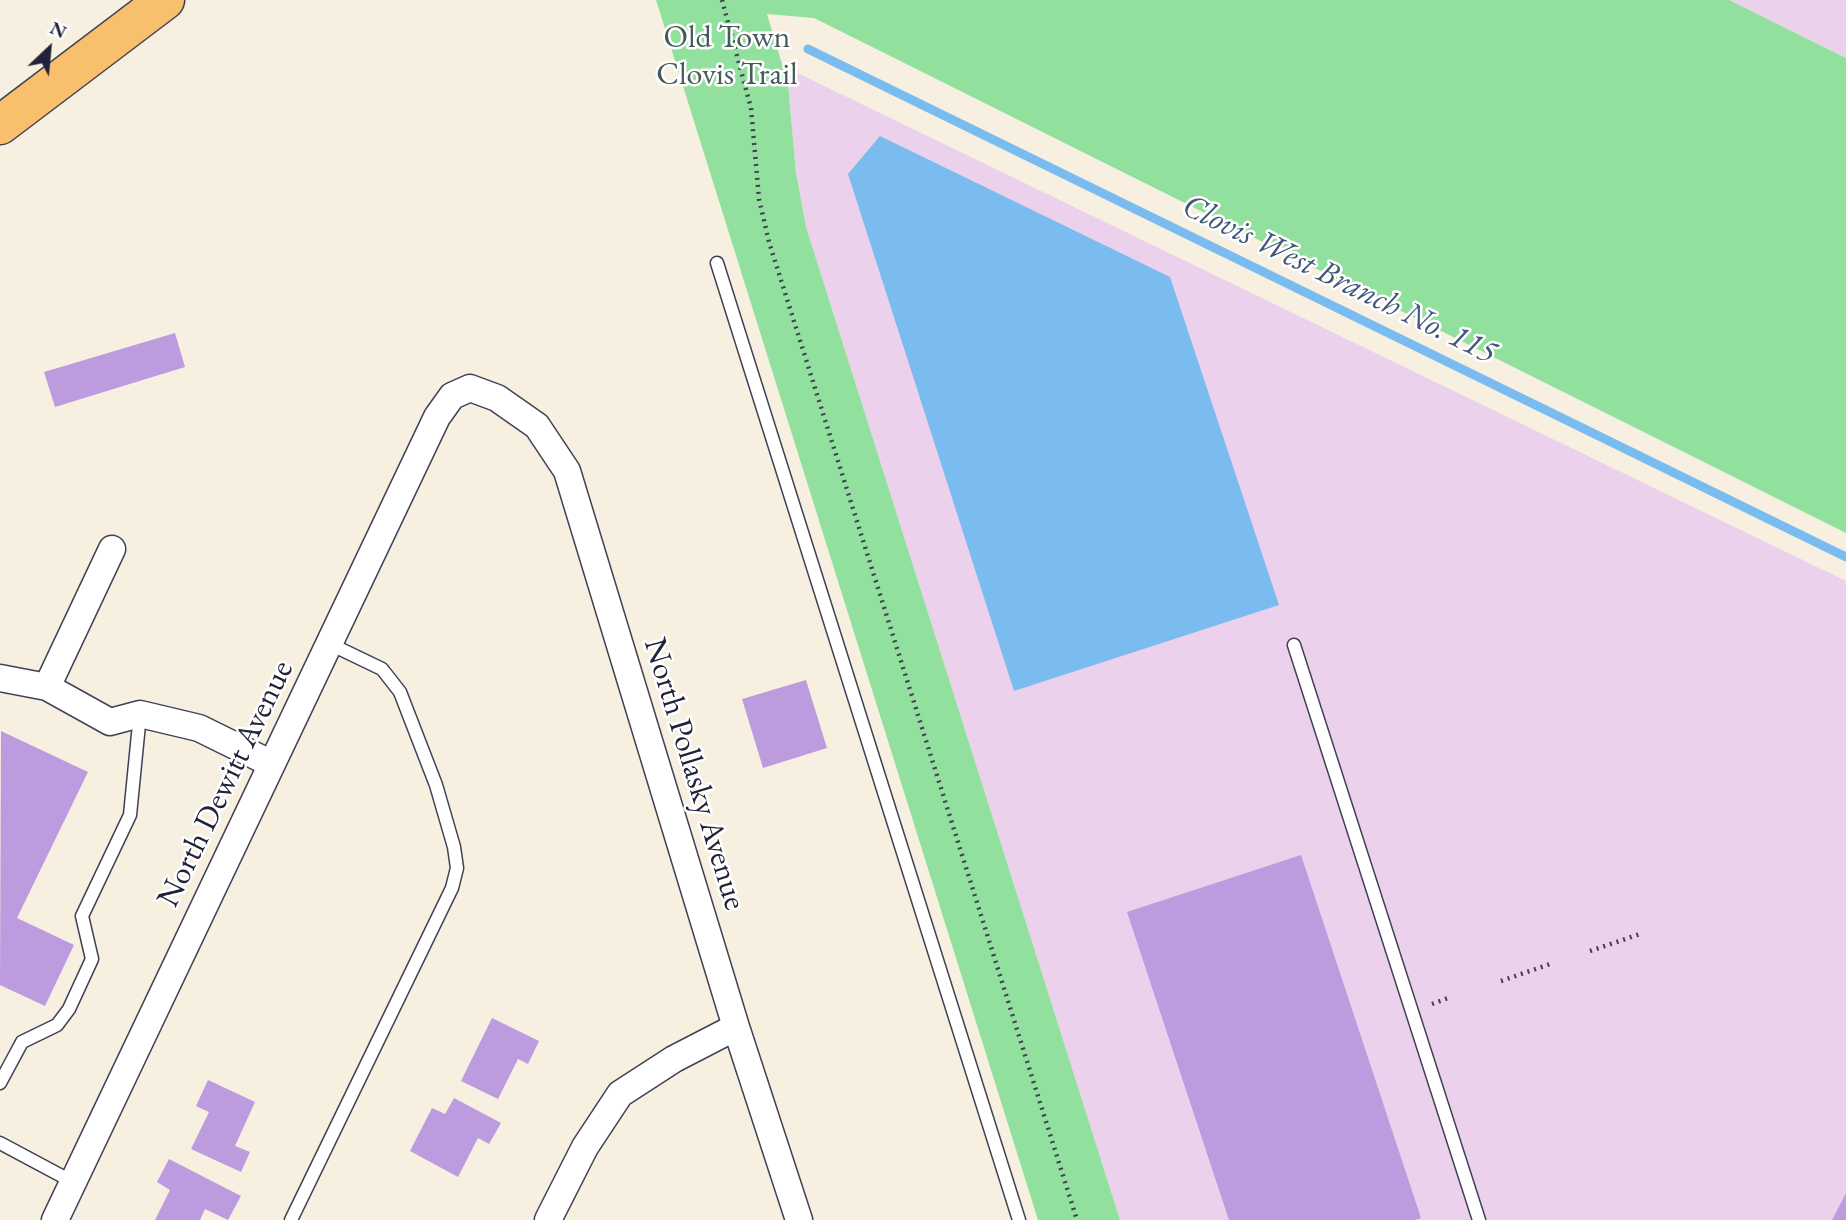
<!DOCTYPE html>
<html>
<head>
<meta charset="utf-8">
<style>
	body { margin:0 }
	#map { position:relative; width:1846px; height:1220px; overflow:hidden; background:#f7f0e0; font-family:"EB Garamond",serif }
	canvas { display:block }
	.north { position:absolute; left:14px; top:14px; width:70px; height:70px; -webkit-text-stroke:5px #fff; paint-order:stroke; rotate:26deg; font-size:19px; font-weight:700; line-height:28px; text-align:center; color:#22223b }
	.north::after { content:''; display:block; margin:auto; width:24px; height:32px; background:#22223b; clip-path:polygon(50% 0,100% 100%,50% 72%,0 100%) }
</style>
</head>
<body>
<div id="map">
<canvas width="1846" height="1220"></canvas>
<div class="north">N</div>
</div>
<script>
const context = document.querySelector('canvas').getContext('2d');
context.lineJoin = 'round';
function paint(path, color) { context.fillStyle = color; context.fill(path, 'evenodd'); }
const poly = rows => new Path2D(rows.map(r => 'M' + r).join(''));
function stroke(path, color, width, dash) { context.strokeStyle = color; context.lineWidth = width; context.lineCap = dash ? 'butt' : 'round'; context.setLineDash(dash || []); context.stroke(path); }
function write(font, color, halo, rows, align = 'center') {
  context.font = font + ' "EB Garamond",serif'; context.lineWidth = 5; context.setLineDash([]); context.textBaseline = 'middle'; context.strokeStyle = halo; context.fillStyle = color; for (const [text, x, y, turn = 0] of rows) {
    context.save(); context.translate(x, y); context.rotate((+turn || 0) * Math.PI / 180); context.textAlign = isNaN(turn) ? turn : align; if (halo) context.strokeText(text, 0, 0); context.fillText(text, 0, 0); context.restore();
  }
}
paint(poly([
	[1729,0,1846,0,1846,58],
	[783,66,1846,581,1846,1220,1120,1220,806,227,796,173,788,84]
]), '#ebd1eb');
paint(poly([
	[656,0,1729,0,1846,58,1846,533,814,18,767,14,788,84,796,173,806,227,1120,1220,1038,1220]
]), '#92e09e');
paint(poly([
	[880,136,1170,277,1279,605,1014,691,848,174]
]), '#7bbcf0');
stroke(poly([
	[808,49,1846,557]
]), '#7bbcf0', 9);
paint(poly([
	[175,333,185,367,55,407,44,372],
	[806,680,827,748,763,768,742,699],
	[1,731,88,772,17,918,74,945,45,1006,0,985],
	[1301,855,1421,1218,1415,1220,1229,1220,1127,912],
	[492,1018,539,1041,528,1064,518,1059,498,1099,461,1081],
	[208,1080,255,1102,235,1146,250,1152,241,1172,191,1149,209,1112,196,1106],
	[454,1098,501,1123,489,1144,478,1138,458,1177,410,1151,432,1108,445,1114],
	[169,1159,241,1196,228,1220,205,1209,200,1220,155,1220,170,1190,157,1182],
	[1846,1193,1846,1220,1832,1220]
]), '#bd9bdf');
const lane = poly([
	[717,263,1019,1220],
	[1294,645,1479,1220],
	[0,1083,22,1042,57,1025,69,1009,92,959,82,916,130,815,140,714],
	[0,1143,73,1182],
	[291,1220,452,888,457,868,454,847,436,785,400,692,382,669,330,644]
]);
const street = poly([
	[0,678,47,687,110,722,140,714,199,728,272,764],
	[47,687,112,549],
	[55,1220,437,417,452,396,470,388,497,398,537,426,567,471,736,1027,799,1220],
	[548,1220,585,1147,620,1094,674,1059,736,1027]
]);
const highway = poly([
	[0,125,165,0]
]);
stroke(lane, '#424154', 15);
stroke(street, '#424154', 29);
stroke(highway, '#424154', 41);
stroke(poly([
	[722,0,751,108,759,199,769,242,1077,1220],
	[1590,951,1643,933],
	[1501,981,1553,963],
	[1432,1004,1448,998]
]), '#424154', 4.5, [2, 5]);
stroke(lane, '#fff', 12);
stroke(street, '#fff', 26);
stroke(highway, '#f8bf6c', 38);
write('32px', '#445b59', '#fff', [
	["Old Town",727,38],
	["Clovis Trail",727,75]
]);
write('32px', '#22223b', '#fff', [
	["North Pollasky Avenue",694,774,73],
	["North Dewitt Avenue",226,784,-64]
]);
write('italic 33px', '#41587a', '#fff', [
	["Clovis West Branch No. 115",1339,280,26]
]);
</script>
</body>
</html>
